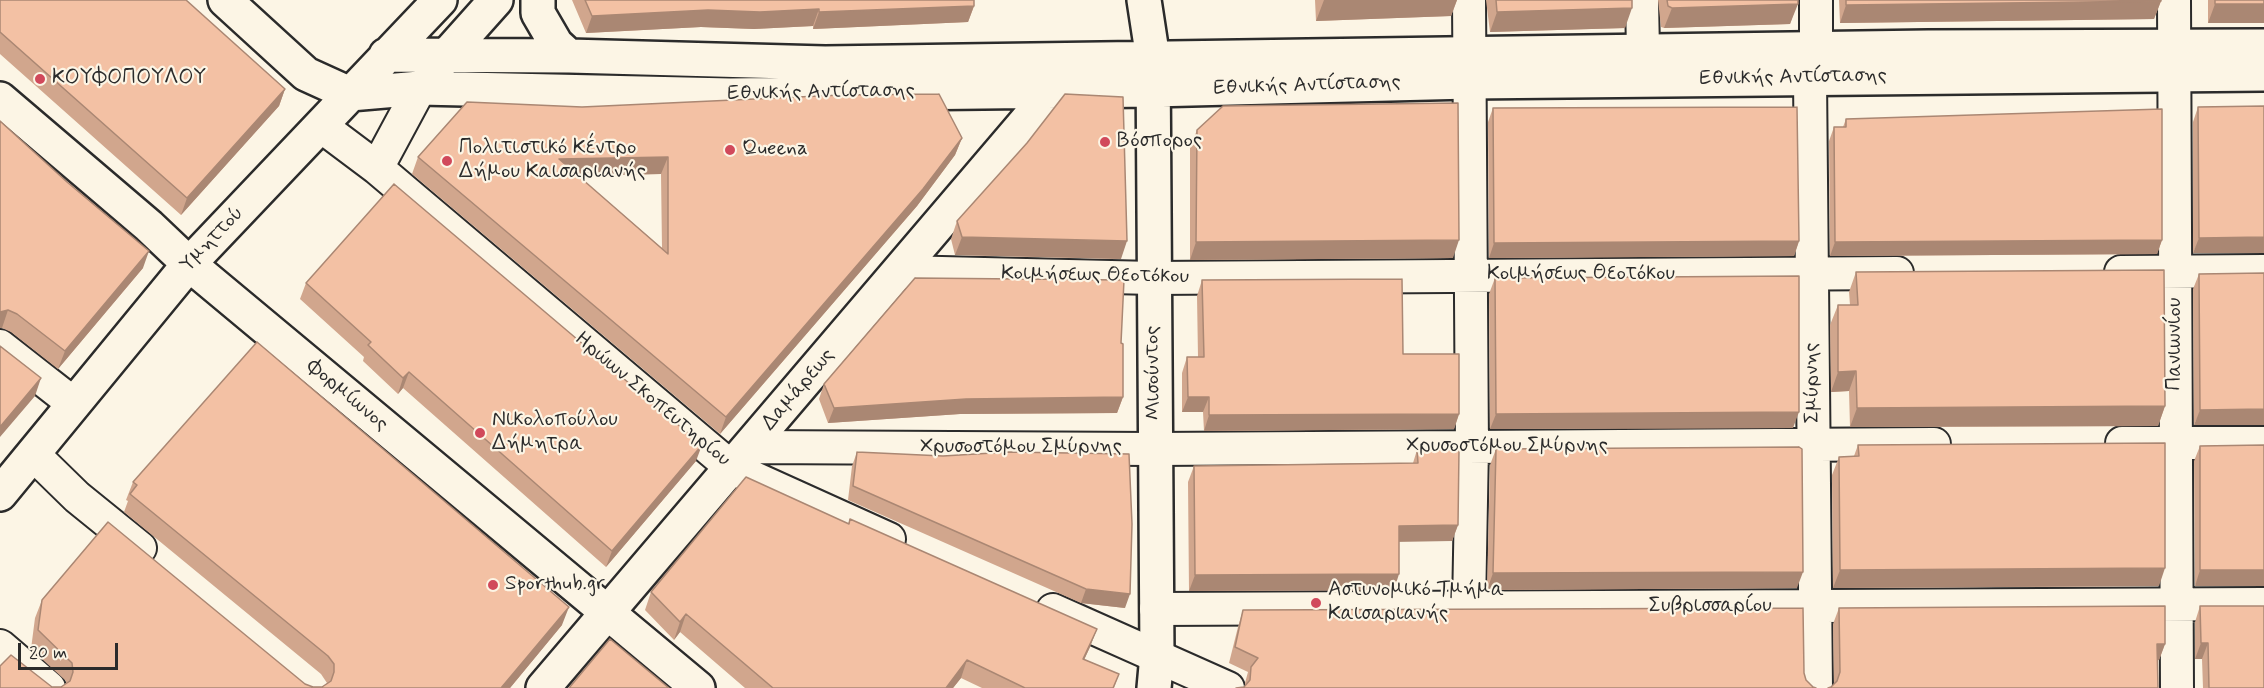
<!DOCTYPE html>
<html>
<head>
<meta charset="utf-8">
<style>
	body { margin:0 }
	#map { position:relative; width:2264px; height:688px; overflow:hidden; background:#fcf5e5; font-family:Mynerve,sans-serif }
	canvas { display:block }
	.scale { position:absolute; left:18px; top:643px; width:100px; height:27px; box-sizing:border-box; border:3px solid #2b2b2b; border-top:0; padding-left:8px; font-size:18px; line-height:21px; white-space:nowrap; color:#2b2b2b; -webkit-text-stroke:4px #fcf5e5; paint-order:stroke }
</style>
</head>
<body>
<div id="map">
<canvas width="2264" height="688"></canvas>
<div class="scale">20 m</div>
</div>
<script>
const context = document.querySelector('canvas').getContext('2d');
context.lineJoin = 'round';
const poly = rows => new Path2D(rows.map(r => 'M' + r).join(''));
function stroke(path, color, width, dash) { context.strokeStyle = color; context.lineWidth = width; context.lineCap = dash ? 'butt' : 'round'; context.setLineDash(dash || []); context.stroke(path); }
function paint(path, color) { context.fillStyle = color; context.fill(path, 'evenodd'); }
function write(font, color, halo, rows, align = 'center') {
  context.font = font + ' Mynerve,sans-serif'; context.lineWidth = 4.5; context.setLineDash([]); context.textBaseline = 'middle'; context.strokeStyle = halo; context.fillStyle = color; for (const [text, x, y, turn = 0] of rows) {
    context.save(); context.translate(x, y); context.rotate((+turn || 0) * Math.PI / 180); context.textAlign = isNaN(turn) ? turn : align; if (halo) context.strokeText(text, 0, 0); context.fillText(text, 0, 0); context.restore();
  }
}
const street = poly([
	[1642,0,1643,51],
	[1816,0,1816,49],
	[2174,0,2177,688],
	[1810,78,1816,688],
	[321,126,377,168,732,468,889,539],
	[377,168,420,88],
	[899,272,1153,278,1897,273],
	[2121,272,2264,271],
	[0,346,74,404],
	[2122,443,2264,443],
	[750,447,1155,449,1934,444],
	[33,454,77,497,140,548],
	[1469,608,1472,447,1469,0],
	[1156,609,2264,604],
	[1053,610,1228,688],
	[0,646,49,688]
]);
const secondary = poly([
	[225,0,306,74,350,94,420,88,730,95,1152,90,1469,82,2264,74],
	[538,0,538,13,556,44,569,56],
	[1144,0,1153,59,1157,655,1154,688],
	[386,55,569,56,825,63,1928,47,2264,46],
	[438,65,496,0],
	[0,99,149,226,189,264,698,688],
	[0,494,189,264,440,0],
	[543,688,1053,90]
]);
stroke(street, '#2b2b2b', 36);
stroke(secondary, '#2b2b2b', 38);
stroke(street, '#fcf5e5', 32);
stroke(secondary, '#fcf5e5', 33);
paint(poly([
	[0,0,285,89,279,106,181,215,0,54],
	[572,0,974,0,974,6,968,22,813,29,813,26,754,29,701,27,586,33],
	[1315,0,1457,0,1451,16,1316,21],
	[1486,0,1632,0,1625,28,1490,32],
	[1658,0,1798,0,1790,24,1664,28,1661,27],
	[1839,0,2161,0,2161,1,2154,19,1840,23],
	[2208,0,2264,0,2208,23],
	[2264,106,2193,253,2193,122,2198,107],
	[1493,108,1799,241,1794,256,1489,258,1488,122],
	[1846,119,2162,240,2157,254,1830,256,1829,141,1834,127,1843,127],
	[0,121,143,268,58,369,11,332,2,328,0,328],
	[1197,130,1453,258,1190,260,1190,148],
	[962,138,955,155,917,206,720,434,412,174,418,157],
	[661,174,662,248,578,176],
	[957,221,1121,259,955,255,951,239],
	[1856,272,2165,406,2158,426,1850,427,1849,391,1831,392,1830,325,1838,305,1850,305,1849,292],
	[2264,273,2194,425,2193,289,2199,274],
	[1495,278,1793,428,1490,429,1489,294],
	[1202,280,1403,354,1459,414,1454,429,1204,431,1203,412,1182,412,1182,373,1187,357,1198,357,1197,296],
	[306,283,696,461,606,567,403,388,398,394,363,361,364,357,300,299],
	[1121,343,1123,397,1117,413,960,414,828,423,819,399,824,384],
	[1858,445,2159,586,1833,588,1832,475,1839,457,1854,456],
	[2264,445,2195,586,2194,461,2200,446],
	[1496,449,1797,588,1487,590,1490,465],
	[1417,450,1458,525,1452,541,1399,541,1394,590,1189,591,1188,482,1194,466,1413,463],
	[857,452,1125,608,1081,603,848,500,852,466],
	[133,482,562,625,510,688,0,688,61,687,66,683,66,681,31,649,35,618,42,600,305,684,313,687,322,687,327,683,321,674,124,512,128,501,126,500],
	[850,519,1090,647,1084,660,1119,674,1114,688,982,688,961,678,953,688,745,688,680,632,674,640,645,610,651,592,848,524],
	[2200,606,2264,688,2203,688,2202,659,2195,659,2195,622],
	[1803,608,1245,686,1245,683,1248,672,1229,663,1238,627,1243,610],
	[1839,608,2165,644,2159,660,1831,687,1834,685,1833,624]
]), '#d1a68d');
paint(poly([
	[1324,0,1457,0,1451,16,1316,21],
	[2161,1,2154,19,1840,23,1846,5],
	[1798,4,1790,24,1664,28,1672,8],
	[2215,4,2264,4,2264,23,2208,23],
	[974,6,968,22,813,29,819,12],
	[1632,8,1625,28,1490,32,1497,12],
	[819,9,813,26,754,29,701,27,586,33,592,16,708,10],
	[285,89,279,106,181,215,187,198],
	[962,138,955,155,917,206,720,434,726,417],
	[668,157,661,174,553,176,559,159],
	[962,237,1127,241,1121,259,955,255],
	[2264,237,2264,253,2193,253,2199,238],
	[1459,240,1453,258,1190,260,1196,242],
	[2162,240,2157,254,1830,256,1835,242],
	[1799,241,1794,256,1489,258,1494,243],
	[149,251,143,268,58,369,65,351],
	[8,310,2,328,0,328,0,312],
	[1856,371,1849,391,1831,392,1838,372],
	[409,372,403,388,398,394,403,378],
	[41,378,35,396,0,437,0,427],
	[1123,397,1117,413,960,414,828,423,834,408,966,399],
	[1188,397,1209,397,1203,412,1182,412],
	[2165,406,2158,426,1850,427,1857,408],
	[2264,409,2264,425,2194,425,2200,410],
	[1799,412,1793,428,1490,429,1496,414],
	[1459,414,1454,429,1204,431,1209,415],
	[702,445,696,461,606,567,612,551],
	[1458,525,1452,541,1393,542,1399,526],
	[2165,568,2159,586,1833,588,1840,570],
	[2200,570,2264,570,2264,586,2195,586],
	[1803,572,1797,588,1487,590,1493,573],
	[1399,574,1394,590,1189,591,1195,575],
	[1086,589,1130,594,1125,608,1081,603],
	[569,607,562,625,510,688,501,688],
	[686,614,680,632,674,640,680,622],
	[1097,629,1090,647,1076,677,1083,659],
	[2201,643,2208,643,2202,659,2195,659],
	[2157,644,2165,644,2159,660,2152,661],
	[967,660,961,678,953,688,946,688]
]), '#aa8773');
const building = poly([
	[0,0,186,0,285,89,187,198,0,32,0,0],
	[585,0,974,0,974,6,819,12,819,9,760,12,708,10,592,16,585,0],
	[1496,0,1632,0,1632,8,1497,12,1496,0],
	[1667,0,1798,0,1798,4,1672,8,1668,6,1667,0],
	[1846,0,2161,0,2161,1,1846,5,1846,0],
	[2215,0,2264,0,2264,4,2215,4,2215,0],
	[939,94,962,138,923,189,726,417,418,157,467,102,582,107,841,95,939,94],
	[668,157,668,254,559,159,668,157],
	[1065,94,1123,97,1127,241,962,237,957,221,1027,143,1065,94],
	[1458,103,1459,240,1196,242,1197,130,1223,106,1458,103],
	[2264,106,2264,237,2199,238,2198,107,2264,106],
	[1797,107,1799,241,1494,243,1493,108,1797,107],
	[2162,109,2162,240,1835,242,1834,127,1846,127,1846,119,2162,109],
	[0,121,67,182,149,251,65,351,17,314,8,310,0,312,0,121],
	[394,184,702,445,612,551,409,372,403,378,368,345,371,342,306,283,394,184],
	[2164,270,2165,406,1857,408,1856,371,1838,372,1838,305,1858,305,1856,272,2164,270],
	[2264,273,2264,409,2200,410,2199,274,2264,273],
	[1799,276,1799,412,1496,414,1495,278,1799,276],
	[915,278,1124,280,1121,343,1123,344,1123,397,966,399,834,408,824,384,915,278],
	[1402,279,1403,354,1459,354,1459,414,1209,415,1209,397,1188,397,1187,357,1204,357,1202,280,1402,279],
	[257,342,569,607,501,688,0,688,0,666,11,655,52,687,61,687,70,681,73,672,72,663,38,630,42,600,108,522,305,684,313,687,322,687,331,681,334,672,334,664,328,656,130,494,137,485,133,482,257,342],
	[0,346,41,378,0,427,0,346],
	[2165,443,2165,568,1840,570,1839,457,1859,456,1858,445,2165,443],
	[2264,445,2264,570,2200,570,2200,446,2264,445],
	[1799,447,1802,449,1803,572,1493,573,1496,449,1799,447],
	[1417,450,1459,450,1458,525,1399,526,1399,574,1195,575,1194,466,1418,463,1417,450],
	[857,452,943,456,1009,452,1129,454,1132,524,1130,594,1086,589,853,486,857,452],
	[746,477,849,524,850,519,1097,629,1083,659,1119,674,1113,688,1025,688,967,660,946,688,773,688,686,614,680,622,651,592,746,477],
	[2165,606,2165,644,2157,644,2158,688,1828,688,1831,687,1837,681,1840,672,1839,608,2165,606],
	[2200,606,2264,606,2264,688,2209,688,2208,643,2201,643,2200,606],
	[1803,608,1804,673,1806,680,1813,687,1816,688,1236,688,1244,687,1250,680,1251,667,1258,658,1235,647,1243,610,1803,608],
	[610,639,669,688,569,688,610,639]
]);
paint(building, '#f3c1a4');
stroke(building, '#aa8773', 1.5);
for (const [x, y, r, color] of [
	[40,79,6,"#d1495b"],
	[1105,142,6,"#d1495b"],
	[730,150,6,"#d1495b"],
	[447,161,6,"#d1495b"],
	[480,433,6,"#d1495b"],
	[493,585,6,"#d1495b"],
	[1316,603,6,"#d1495b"]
]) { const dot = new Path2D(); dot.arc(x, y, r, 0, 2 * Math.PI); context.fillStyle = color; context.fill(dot); stroke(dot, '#fcf5e5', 2); }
write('21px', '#2b2b2b', '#fcf5e5', [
	["Εθνικής Αντίστασης",1793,78,-1],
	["Εθνικής Αντίστασης",1307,86,-2],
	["Εθνικής Αντίστασης",821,93,-1],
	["Υμηττού",213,240,-47],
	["Κοιμήσεως Θεοτόκου",1581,275],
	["Κοιμήσεως Θεοτόκου",1095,276,1],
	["Πανιωνίου",2176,344,-90],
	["Μισούντος",1154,373,-91],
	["Σμύρνης",1813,383,-91],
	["Δαμάρεως",799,390,-50],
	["Φορμίωνος",347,396,40],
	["Ηρώων Σκοπευτηρίου",652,400,40],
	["Χρυσοστόμου Σμύρνης",1507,447],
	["Χρυσοστόμου Σμύρνης",1021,448],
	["Συβρισσαρίου",1710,607]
]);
write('21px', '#2b2b2b', '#fcf5e5', [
	["ΚΟΥΦΟΠΟΥΛΟΥ",52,79],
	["Βόσπορος",1117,142],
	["Πολιτιστικό Κέντρο",459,149],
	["Δήμου Καισαριανής",459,173],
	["Queena",742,150],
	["Νικολοπούλου",492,421],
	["Δήμητρα",492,445],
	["Sporthub.gr",505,585],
	["Αστυνομικό Τμήμα",1328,591],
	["Καισαριανής",1328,615]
], 'left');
</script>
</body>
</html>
